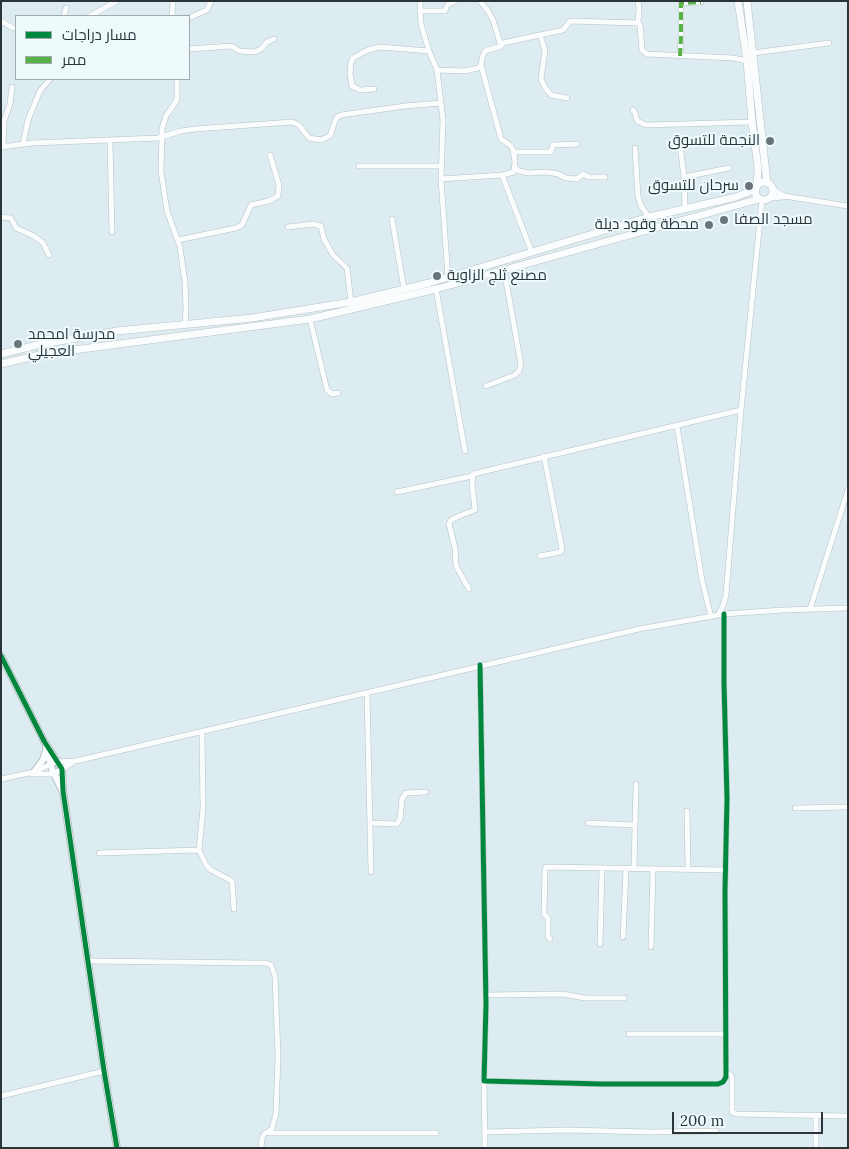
<!DOCTYPE html>
<html>
<head>
<meta charset="utf-8">
<style>
	body { margin:0 }
	#map { position:relative; width:849px; height:1149px; overflow:hidden; background:#ddecf0; font-family:Lora,Cairo,serif }
	canvas { display:block }
	.frame { position:absolute; inset:0; border:2px solid #2b3539; pointer-events:none }
	.legend { position:absolute; left:15px; top:15px; width:175px; height:65px; box-sizing:border-box; background:#effafd; border:1px solid #a1abaf; margin:0; padding:6px 9px; list-style:none; font-size:15px; color:#2b3539 }
	.legend li { display:flex; align-items:center; gap:10px; height:25px }
	.legend b { width:25px; border:1px solid #a1abaf }
	.scale { position:absolute; left:672px; top:1112px; width:151px; height:22px; box-sizing:border-box; border:2px solid #2b3539; border-top:0; padding-left:6px; font-size:15px; line-height:18px; white-space:nowrap; color:#2b3539; -webkit-text-stroke:4px #effafd; paint-order:stroke }
</style>
</head>
<body>
<div id="map">
<canvas width="849" height="1149"></canvas>
<div class="frame"></div>
<ul class="legend">
<li><b style="height:6px;background:#00873e"></b>مسار دراجات</li>
<li><b style="height:6px;background:#56b246"></b>ممر</li>
</ul>
<div class="scale">200 m</div>
</div>
<script>
const context = document.querySelector('canvas').getContext('2d');
context.lineJoin = 'round';
const poly = rows => new Path2D(rows.map(r => 'M' + r).join(''));
function stroke(path, color, width, dash) { context.strokeStyle = color; context.lineWidth = width; context.lineCap = dash ? 'butt' : 'round'; context.setLineDash(dash || []); context.stroke(path); }
function write(font, color, halo, rows, align = 'center') {
  context.font = font + ' Lora,Cairo,serif'; context.lineWidth = 4; context.setLineDash([]); context.textBaseline = 'middle'; context.strokeStyle = halo; context.fillStyle = color; for (const [text, x, y, turn = 0] of rows) {
    context.save(); context.translate(x, y); context.rotate((+turn || 0) * Math.PI / 180); context.textAlign = isNaN(turn) ? turn : align; if (halo) context.strokeText(text, 0, 0); context.fillText(text, 0, 0); context.restore();
  }
}
const minor = poly([
	[420,1,421,24,429,51,437,70,441,103,443,120,441,179,448,278],
	[480,1,488,11,493,20,501,46],
	[420,11,445,11,447,5,455,1],
	[64,16,66,8],
	[90,16,117,1],
	[172,16,173,1],
	[189,18,207,10,211,1],
	[1,21,13,28],
	[638,23,639,9,638,1],
	[540,35,545,50,541,79,544,86,551,95,567,98],
	[189,49,232,46,239,51,255,52,261,49,267,42,274,39],
	[753,53,829,43],
	[680,56,681,37,681,3,701,2],
	[481,65,501,139,511,146,513,150,515,161,514,172,502,175],
	[437,70,465,71,478,68,481,65,482,58,485,51,501,46,503,43,563,30,570,21,638,23,640,25,642,50,647,54,733,58,747,61],
	[177,79,177,100,166,116,162,129,161,171,167,211,180,247,185,282,186,309,185,324],
	[374,89,360,90,352,86,350,73,351,63,353,58,368,50,380,47,429,51],
	[633,110,635,113,637,121,646,125,752,122],
	[110,140,112,232],
	[23,144,28,120,35,103,40,91,50,79],
	[680,145,684,177,685,209],
	[1,147,32,143,158,138,181,131,195,129,292,122,299,125,309,138,321,140,330,136,335,121,337,117,341,115,405,106,441,103],
	[3,147,4,121,10,104,12,87],
	[635,148,638,196,641,206,649,217],
	[513,152,551,152,553,145,577,144],
	[359,166,441,166],
	[515,167,519,171,529,173,546,172,558,174,566,178,577,179,583,174,589,177,605,177],
	[684,177,729,168],
	[441,179,502,175,532,253],
	[772,189,784,196,848,206],
	[770,198,783,197],
	[1,217,11,218,16,228,34,236,43,243,49,255],
	[392,219,404,289],
	[288,227,313,224,321,226,324,239,333,255,347,268,351,302],
	[178,240,236,228,242,225,251,205,269,201,278,196,279,185,270,155],
	[436,289,465,451],
	[310,319,327,390,332,394,338,393],
	[486,386,515,375,519,371,521,365,504,269],
	[677,426,702,580,711,617],
	[397,492,472,476],
	[540,556,560,552,562,549,544,456],
	[469,589,456,566,455,548,449,524,451,520,459,516,475,510,472,484,473,474,741,410],
	[810,609,848,490],
	[718,615,723,606,726,595,741,410,762,200],
	[480,665,486,1004,484,1081,602,1084,718,1084,723,1082,726,1077,725,891,727,799,724,683,724,614],
	[367,693,371,872],
	[32,774,54,774,75,761],
	[1,779,34,772,55,762,76,761,639,629,724,614,783,610,848,608],
	[795,808,848,807],
	[687,811,688,869],
	[370,823,397,824,400,819,402,799,406,793,426,792],
	[588,823,635,825],
	[199,850,206,865,211,870,232,881,234,909],
	[99,853,199,850,203,808,202,732],
	[634,869,636,784],
	[623,937,626,869],
	[550,939,548,936,548,918,544,914,545,870,546,867,726,870],
	[600,944,602,868],
	[651,947,653,870],
	[89,961,256,963,266,963,271,965,275,976,278,1056,276,1113,272,1129,264,1134,262,1138,261,1148],
	[486,995,563,994,585,998,624,998],
	[629,1034,725,1034],
	[726,1074,731,1075,732,1078,732,1112,736,1114,848,1116],
	[484,1081,485,1148],
	[1,1096,104,1071],
	[485,1132,566,1130,651,1132,716,1131],
	[269,1133,436,1133],
	[816,1148,816,1116]
]);
const tertiary = poly([
	[1,656,44,741,62,769,63,791,104,1071,117,1148],
	[46,748,52,769,62,790],
	[34,772,43,760,46,751]
]);
const secondary = poly([
	[738,1,747,61,752,122,758,168,757,186],
	[747,1,767,183],
	'755 191a9 9 0 1 1 18 0a9 9 0 1 1-18 0Z',
	[1,354,37,345,117,331,252,318,351,302,429,283,649,217,736,197,756,189],
	[1,364,43,354,310,319,436,289,759,199]
]);
stroke(minor, '#b6c2c5', 6);
stroke(tertiary, '#b6c2c5', 8);
stroke(secondary, '#b6c2c5', 8);
stroke(minor, '#fafcfd', 5);
stroke(tertiary, '#fafcfd', 6);
stroke(secondary, '#fafcfd', 7);
stroke(poly([
	[680,56,681,37,681,3,701,2]
]), '#56b246', 4, [8, 4]);
stroke(poly([
	[1,656,44,741,62,769,63,791,104,1071,117,1148],
	[480,665,486,1004,484,1081,602,1084,718,1084,723,1082,726,1077,725,891,727,799,724,683,724,614]
]), '#00873e', 5);
for (const [x, y, r, color] of [
	[770,141,5,"#697579"],
	[749,186,5,"#697579"],
	[724,220,5,"#697579"],
	[709,225,5,"#697579"],
	[437,276,5,"#697579"],
	[18,344,5,"#697579"]
]) { const dot = new Path2D(); dot.arc(x, y, r, 0, 2 * Math.PI); context.fillStyle = color; context.fill(dot); stroke(dot, '#effafd', 2); }
write('15px', '#2b3539', '#effafd', [
	["النجمة للتسوق",760,141],
	["سرحان للتسوق",739,186],
	["مسجد الصفا",734,220,"left"],
	["محطة وقود ديلة",699,225],
	["مصنع ثلج الزاوية",447,276,"left"],
	["مدرسة امحمد",28,335,"left"],
	["العجيلي",28,352,"left"]
], 'right');
</script>
</body>
</html>
